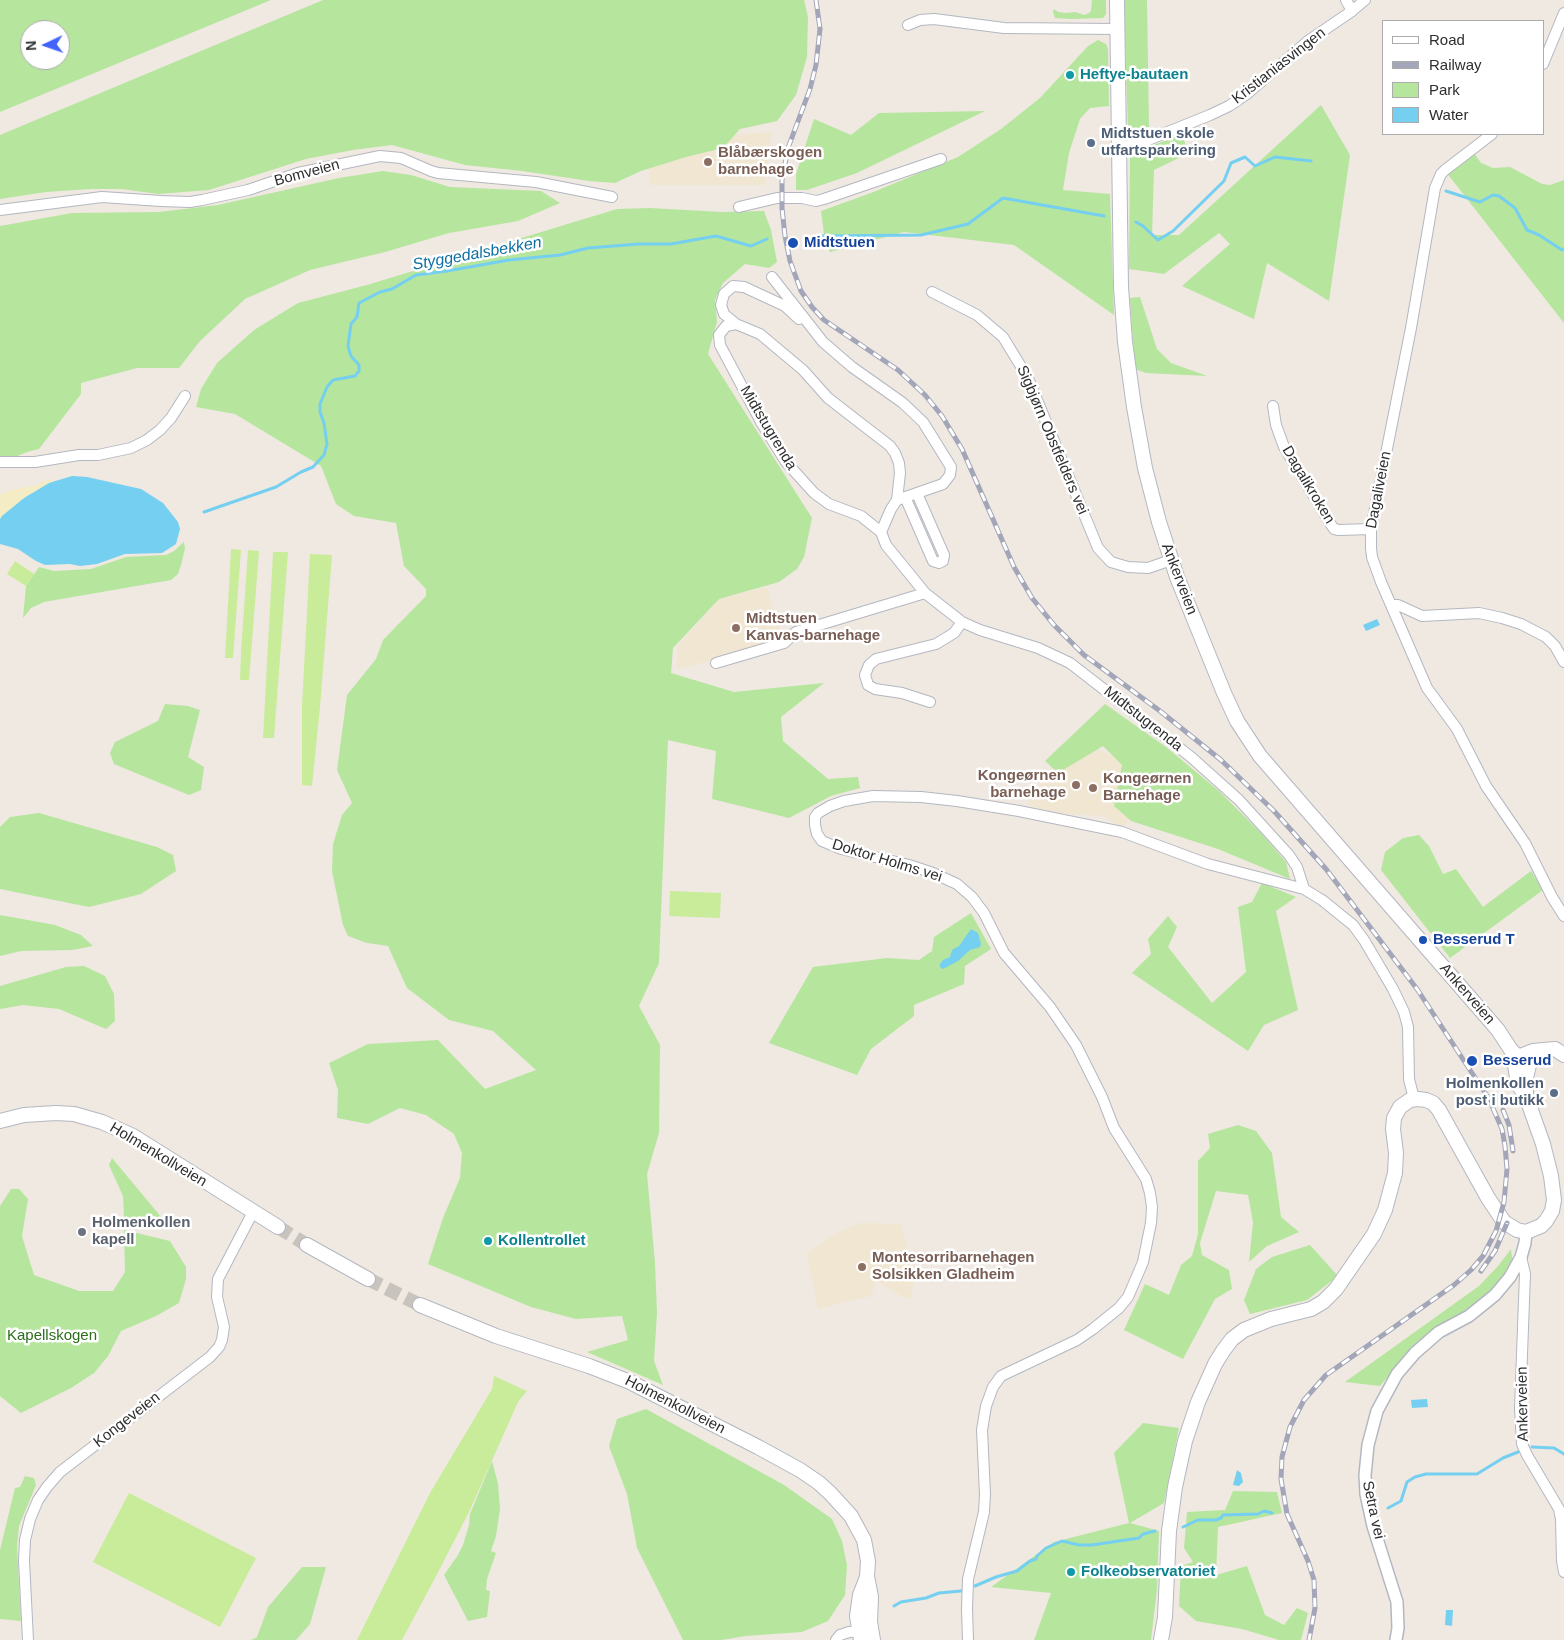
<!DOCTYPE html>
<html>
<head>
<meta charset="utf-8">
<style>
	body { margin:0 }
	#map { position:relative; width:1564px; height:1640px; overflow:hidden; background:#efe9e1; font-family:Arial,sans-serif }
	canvas { display:block }
	.legend { position:absolute; left:1382px; top:20px; width:162px; height:115px; box-sizing:border-box; background:#fff; border:1px solid #ababab; margin:0; padding:6px 9px; list-style:none; font-size:15px; color:#2e2e2e }
	.legend li { display:flex; align-items:center; gap:10px; height:25px }
	.legend b { width:25px; border:1px solid #ababab }
	.north { position:absolute; left:20px; top:20px; width:50px; height:50px; box-sizing:border-box; background:#fff; border:1px solid #ababab; border-radius:50%; rotate:267deg; font-size:14px; font-weight:700; line-height:20px; text-align:center; color:#2e2e2e }
	.north::after { content:''; display:block; margin:auto; width:18px; height:22px; background:#4264fb; clip-path:polygon(50% 0,100% 100%,50% 72%,0 100%) }
</style>
</head>
<body>
<div id="map">
<canvas width="1564" height="1640"></canvas>
<ul class="legend">
<li><b style="height:6px;background:#fff"></b>Road</li>
<li><b style="height:6px;background:#a3a6b8"></b>Railway</li>
<li><b style="height:14px;background:#b6e59e"></b>Park</li>
<li><b style="height:14px;background:#75cff0"></b>Water</li>
</ul>
<div class="north">N</div>
</div>
<script>
const context = document.querySelector('canvas').getContext('2d');
context.lineJoin = 'round';
function paint(path, color) { context.fillStyle = color; context.fill(path, 'evenodd'); }
const poly = rows => new Path2D(rows.map(r => 'M' + r).join(''));
function stroke(path, color, width, dash) { context.strokeStyle = color; context.lineWidth = width; context.lineCap = dash ? 'butt' : 'round'; context.setLineDash(dash || []); context.stroke(path); }
function write(font, color, halo, rows, align = 'center') {
  context.font = font + ' Arial,sans-serif'; context.lineWidth = 5; context.setLineDash([]); context.textBaseline = 'middle'; context.strokeStyle = halo; context.fillStyle = color; for (const [text, x, y, turn = 0] of rows) {
    context.save(); context.translate(x, y); context.rotate((+turn || 0) * Math.PI / 180); context.textAlign = isNaN(turn) ? turn : align; if (halo) context.strokeText(text, 0, 0); context.fillText(text, 0, 0); context.restore();
  }
}
paint(poly([
	[771,132,765,185,650,185,648,140],
	[767,587,782,639,677,670,677,647,719,599],
	[1069,742,1094,748,1115,757,1133,775,1127,825,1118,825,1103,816,1058,813,1027,805],
	[860,1223,901,1224,908,1251,917,1254,911,1298,904,1298,876,1281,871,1296,818,1309,807,1253,838,1232]
]), '#f0e6d1');
paint(poly([
	[0,0,271,0,0,112],
	[30,30,60,30,60,60,30,60],
	[323,0,804,0,808,17,807,57,796,95,777,121,740,129,723,148,686,157,641,171,615,183,589,181,522,171,465,165,392,145,353,150,306,159,209,190,158,194,122,189,91,189,46,192,0,199,0,135],
	[1092,0,1106,0,1106,14,1103,18,1071,19,1055,18,1053,12,1054,9,1058,12,1066,13,1075,12,1084,15,1089,13,1091,11],
	[1124,0,1147,0,1149,127,1128,131],
	[1098,40,1106,44,1108,49,1109,106,1090,108,1080,119,1069,153,1063,190,1110,194,1114,315,1014,245,904,232,830,252,825,241,821,211,871,193,958,157,1001,129,1040,98,1088,46],
	[1321,105,1350,155,1329,301,1267,263,1254,319,1182,286,1230,244,1219,233,1164,274,1129,269,1130,154,1183,134,1187,154,1154,170,1152,235,1179,235],
	[985,111,857,173,807,190,796,190,796,174,814,119,851,135,879,113],
	[1474,153,1481,163,1493,168,1510,167,1542,184,1550,185,1564,180,1564,323,1446,172],
	[383,171,411,175,450,187,541,191,560,203,518,221,449,233,385,252,310,270,245,299,200,341,179,368,137,368,81,383,81,394,39,449,27,452,10,459,0,457,0,226,72,213,159,212,218,205,339,178],
	[650,208,722,212,764,211,771,230,777,262,769,268,745,264,723,283,715,300,717,322,708,354,812,518,804,557,797,569,779,582,719,599,673,648,671,673,734,692,824,683,781,717,783,741,828,779,858,777,860,788,831,796,789,818,712,799,716,751,668,740,659,963,639,1006,660,1045,659,1133,647,1174,655,1263,657,1313,654,1361,663,1385,587,1352,628,1340,622,1316,576,1319,531,1307,428,1264,443,1218,460,1178,462,1153,454,1134,426,1115,400,1108,368,1124,337,1118,338,1090,329,1063,368,1044,438,1040,485,1089,536,1070,493,1031,449,1020,407,988,388,946,367,943,348,936,343,925,332,871,333,844,342,815,352,803,337,770,347,695,376,659,383,640,426,596,426,589,404,566,396,523,354,516,336,504,321,466,235,414,196,407,201,389,217,363,254,330,298,303,367,285,617,209],
	[1140,297,1157,349,1171,363,1207,376,1146,373,1135,369,1130,298],
	[184,542,185,548,181,565,178,574,171,580,44,602,31,608,23,618,26,586,39,567,54,571,91,569,126,557,166,555,174,551],
	[165,704,188,706,200,710,188,757,204,767,201,790,189,795,114,764,110,753,115,742,158,721],
	[1105,704,1166,747,1219,791,1261,833,1286,862,1290,879,1218,849,1131,821,1114,806,1122,765,1103,746,1058,773,1045,761],
	[39,813,157,847,173,855,176,871,141,894,89,907,0,889,0,827,10,817],
	[1419,835,1429,846,1443,874,1456,869,1483,907,1531,871,1543,890,1450,958,1381,870,1385,852,1403,838],
	[1262,883,1296,897,1276,911,1298,1010,1264,1025,1248,1051,1132,973,1151,954,1148,939,1168,916,1177,927,1168,947,1212,1003,1246,972,1238,907,1252,902],
	[971,913,991,949,965,966,964,984,914,1005,914,1016,871,1049,857,1075,769,1043,813,967,887,958,919,960,932,951,934,937],
	[0,915,55,925,81,935,93,946,72,950,21,951,0,956],
	[84,966,105,976,114,994,115,1021,106,1029,59,1009,23,1005,0,1009,0,986,66,967],
	[1238,1125,1256,1131,1272,1153,1281,1217,1299,1232,1267,1246,1249,1262,1253,1222,1248,1195,1216,1191,1200,1243,1202,1255,1229,1270,1232,1289,1215,1299,1183,1359,1124,1330,1145,1284,1169,1295,1181,1265,1192,1256,1198,1234,1198,1161,1210,1148,1208,1134],
	[112,1158,172,1230,124,1217,123,1196,109,1165],
	[11,1189,19,1189,28,1199,22,1236,34,1275,79,1291,113,1291,125,1272,124,1230,170,1241,186,1267,186,1279,179,1303,156,1316,121,1331,108,1356,94,1373,71,1388,21,1413,0,1396,0,1206],
	[1310,1245,1338,1276,1307,1300,1250,1314,1244,1300,1256,1269,1272,1257],
	[1511,1249,1513,1265,1491,1293,1465,1313,1437,1328,1411,1349,1380,1386,1345,1382,1479,1286,1498,1266],
	[646,1409,784,1485,832,1519,842,1541,847,1565,845,1595,828,1621,802,1632,746,1636,721,1640,683,1640,637,1548,627,1494,609,1446,617,1419],
	[1143,1423,1179,1428,1164,1503,1130,1523,1159,1531,1157,1589,1151,1640,1034,1640,1051,1593,991,1587,1054,1542,1129,1523,1114,1453],
	[492,1461,498,1484,500,1509,496,1536,491,1551,496,1553,487,1579,486,1590,490,1591,487,1617,468,1621,444,1575,458,1555,463,1545,469,1525,470,1514],
	[25,1476,34,1478,36,1485,19,1526,17,1547,21,1621,0,1619,0,1550,15,1488,20,1487],
	[1233,1491,1277,1492,1282,1513,1218,1527,1216,1575,1247,1566,1265,1615,1284,1625,1297,1608,1308,1613,1301,1640,1279,1640,1242,1629,1196,1621,1179,1606,1181,1566,1193,1562,1184,1548,1187,1512,1225,1510],
	[302,1567,326,1567,310,1624,296,1640,251,1640,257,1637,268,1607]
]), '#b6e59e');
paint(poly([
	[51,479,53,481,24,498,0,519,0,495,10,490,36,485]
]), '#f3ecc5');
paint(poly([
	[231,549,241,550,233,658,225,658],
	[248,550,259,551,249,680,240,680,241,652],
	[273,552,288,552,274,738,263,738],
	[310,554,332,555,320,707,312,786,302,785,302,706],
	[15,561,34,574,26,586,7,574],
	[670,891,721,893,720,918,669,916],
	[494,1376,527,1391,518,1402,469,1512,435,1578,402,1640,357,1640,430,1493,492,1389],
	[129,1493,256,1558,220,1627,93,1562]
]), '#c9ec9a');
paint(poly([
	[72,476,87,477,141,489,163,503,178,522,180,529,176,544,162,553,125,554,97,564,80,566,70,564,45,565,36,561,18,549,0,544,0,519,2,516,24,498,49,483],
	[1377,619,1380,625,1366,631,1363,625],
	[971,929,978,933,981,944,980,947,970,950,958,961,943,969,940,967,940,964,943,960,950,957,952,950,959,946],
	[1427,1399,1428,1407,1412,1408,1411,1400],
	[1237,1470,1241,1473,1243,1482,1239,1486,1233,1485],
	[1446,1610,1453,1610,1452,1626,1445,1625]
]), '#75cff0');
stroke(poly([
	[1446,191,1480,202,1493,195,1499,196,1515,208,1527,230,1539,235,1562,250,1564,249],
	[1136,222,1143,226,1158,240,1173,231,1224,181,1231,163,1245,157,1255,166,1275,157,1311,161],
	[818,236,921,235,968,224,1003,198,1104,216],
	[204,512,276,487,301,472,313,467,324,455,327,444,324,423,320,412,320,404,327,387,333,380,355,376,359,371,359,365,351,356,348,346,351,324,357,317,359,303,380,292,392,289,416,275,447,271,509,260,560,255,588,248,639,244,671,244,716,236,751,246,767,239],
	[1532,1447,1554,1448,1564,1454],
	[1388,1508,1401,1501,1407,1482,1415,1477,1426,1474,1477,1474,1503,1458,1518,1452],
	[1183,1527,1198,1520,1216,1520,1221,1518,1223,1515,1258,1514,1264,1511,1272,1513],
	[975,1586,996,1577,1017,1571,1030,1561,1036,1559,1037,1556,1046,1548,1062,1541,1079,1545,1092,1545,1139,1538,1143,1534,1155,1531],
	[894,1606,901,1602,926,1598,939,1593,961,1591]
]), '#75cff0', 3);
stroke(poly([
	[278,1227,307,1245],
	[368,1279,420,1305]
]), '#c8c4bd', 14, [14, 7]);
const minor = poly([
	[1346,0,1352,11],
	[908,25,920,20,934,19,1004,28,1117,29],
	[1543,64,1564,13],
	[1492,134,1445,170,1441,174,1435,188,1411,328,1371,529,1371,548,1372,557,1381,582,1427,688,1457,729,1486,786,1525,843,1552,897,1564,916],
	[1119,146,1131,145,1143,142,1210,115,1229,106,1248,93,1308,41,1352,11,1365,0],
	[739,207,777,198,802,198,816,201,824,199,941,159],
	[0,210,102,197,161,201,190,202,202,200,248,190,298,173,380,156,401,158,431,171,438,173,536,182,612,197],
	[772,277,823,342,852,367,903,403,923,422,951,467,950,475,943,484,897,500],
	[932,292,977,315,1003,337,1028,378,1098,548,1111,562,1128,567,1148,568,1171,560],
	[736,324,724,314,721,305,724,294,733,286,744,287,785,306,799,319],
	[1273,406,1276,425,1284,447,1330,523,1334,529,1339,530,1371,529],
	[0,462,35,462,79,455,98,455,131,448,147,440,160,430,171,418,185,396],
	[905,497,933,561,939,563,943,561,944,555,919,498],
	[881,532,891,509,897,500,900,473,899,463,895,453,890,446,828,398,803,370,760,334,736,324,726,326,719,335,720,345,761,422,786,462,814,493,829,504,861,516,881,532,886,545,925,593,962,622,980,630,1038,648,1070,663,1191,757,1239,800,1289,855,1297,867,1304,889],
	[1391,605,1398,605,1422,616,1479,613,1502,618,1521,624,1546,637,1555,646,1564,662],
	[716,663,784,643,796,632,925,593],
	[930,702,902,693,875,689,868,685,865,675,869,665,876,659,936,644,954,633,962,622],
	[1521,1257,1525,1274,1520,1408,1522,1444,1527,1455,1559,1509,1561,1519,1562,1561,1564,1572],
	[28,1640,24,1561,25,1540,30,1519,38,1500,47,1487,60,1472,210,1357,219,1347,222,1340,224,1327,217,1297,218,1279,253,1212],
	[836,1640,840,1635,849,1632,865,1631],
	[968,1640,967,1609,968,1579,984,1512,985,1494,982,1430,986,1406,993,1387,1001,1376,1077,1340,1093,1329,1119,1308,1128,1297,1143,1262,1151,1223,1152,1207,1150,1193,1146,1179,1114,1128,1102,1097,1076,1045,1050,1007,1004,953,984,913,972,897,957,884,933,873,909,865,841,849,822,841,817,834,815,825,815,817,818,813,830,806,844,801,873,796,921,797,957,801,1019,811,1122,832,1208,864,1304,889,1322,900,1353,925,1364,940,1393,989,1404,1012,1408,1027,1409,1079,1414,1099]
]);
const tertiary = poly([
	[1396,1640,1398,1628,1397,1602,1373,1526,1366,1494,1365,1475,1368,1445,1377,1411,1397,1374,1415,1353,1439,1332,1469,1316,1495,1295,1510,1277,1521,1257,1525,1243,1526,1232]
]);
const secondary = poly([
	[1117,0,1121,287,1125,342,1134,407,1145,468,1159,522,1177,577,1224,693,1237,721,1260,756,1498,1030,1511,1050,1518,1057,1531,1061],
	[1526,1095,1526,1078,1529,1065,1536,1055],
	[0,1121,24,1115,56,1113,74,1114,102,1122,133,1136,278,1227],
	[307,1245,368,1279],
	[420,1305,496,1336,589,1366,630,1382,758,1447,800,1470,819,1483,830,1493,851,1516,864,1540,868,1561,867,1576,871,1597,870,1622,873,1640],
	[861,1640,857,1616,860,1595,867,1577],
	[1161,1640,1165,1617,1169,1531,1175,1487,1185,1441,1198,1402,1215,1364,1223,1351,1232,1339,1244,1330,1271,1319,1311,1309,1323,1302,1336,1289,1374,1234,1385,1210,1395,1173,1396,1153,1393,1129,1394,1118,1400,1107,1410,1100,1418,1099,1426,1100,1433,1103,1439,1110,1488,1198,1504,1222,1517,1230,1526,1232,1541,1226,1546,1221,1552,1211,1554,1200,1551,1176,1543,1144,1526,1096,1518,1084,1515,1065,1518,1057,1533,1051,1555,1049,1564,1055]
]);
stroke(minor, '#b4b7c1', 12);
stroke(tertiary, '#b4b7c1', 14);
stroke(secondary, '#b4b7c1', 16);
stroke(minor, '#fff', 10);
stroke(tertiary, '#fff', 11);
stroke(secondary, '#fff', 14);
const rail = poly([
	[816,0,820,29,816,65,810,89,788,148,782,180,782,208,785,236,790,261,801,291,812,307,824,320,898,370,925,395,942,416,962,449,1014,567,1032,598,1054,625,1084,655,1160,711,1221,760,1274,811,1326,869,1417,989,1489,1099,1502,1129,1505,1146,1507,1169,1504,1202,1496,1231,1483,1256,1471,1270,1454,1285,1326,1375,1304,1400,1290,1427,1282,1457,1281,1479,1287,1514,1308,1561,1314,1580,1315,1608,1309,1640],
	[1503,1110,1509,1125,1513,1151],
	[1481,1271,1495,1251,1507,1223]
]);
stroke(rail, '#a3a6b8', 5);
stroke(rail, '#fff', 3, [9]);
for (const [x, y, r, color] of [
	[1070,75,5,"#0f9aa8"],
	[1091,143,5,"#5c6f8a"],
	[708,162,5,"#8d6e63"],
	[793,243,6,"#1a4fb4"],
	[736,628,5,"#8d6e63"],
	[1076,785,5,"#8d6e63"],
	[1093,788,5,"#8d6e63"],
	[1423,940,5,"#1a4fb4"],
	[1472,1061,6,"#1a4fb4"],
	[1554,1093,5,"#5c6f8a"],
	[82,1232,5,"#6b7280"],
	[488,1241,5,"#0f9aa8"],
	[862,1267,5,"#8d6e63"],
	[1071,1572,5,"#0f9aa8"]
]) { const dot = new Path2D(); dot.arc(x, y, r, 0, 2 * Math.PI); context.fillStyle = color; context.fill(dot); stroke(dot, '#fff', 2); }
write('15px', '#2e2e2e', '#fff', [
	["Kristianiasvingen",1279,66,-38],
	["Bomveien",307,173,-15],
	["Midtstugrenda",768,428,59],
	["Sigbjørn Obstfelders vei",1052,440,67],
	["Dagalikroken",1308,485,59],
	["Dagaliveien",1379,490,-79],
	["Ankerveien",1179,579,69],
	["Midtstugrenda",1143,719,38],
	["Doktor Holms vei",887,861,17],
	["Ankerveien",1467,994,49],
	["Holmenkollveien",158,1155,31],
	["Ankerveien",1523,1404,-91],
	["Holmenkollveien",675,1405,27],
	["Kongeveien",127,1420,-38],
	["Setra vei",1373,1510,78]
]);
write('bold 15px', '#0d838f', '#fff', [
	["Heftye-bautaen",1080,75],
	["Kollentrollet",498,1241],
	["Folkeobservatoriet",1081,1572]
], 'left');
write('bold 15px', '#4e5e75', '#fff', [
	["Midtstuen skole",1101,134],
	["utfartsparkering",1101,151],
	["Holmenkollen",1544,1084,"right"],
	["post i butikk",1544,1101,"right"]
], 'left');
write('bold 15px', '#785e54', '#fff', [
	["Blåbærskogen",718,153],
	["barnehage",718,170],
	["Midtstuen",746,619],
	["Kanvas-barnehage",746,636],
	["Kongeørnen",1066,776,"right"],
	["barnehage",1066,793,"right"],
	["Kongeørnen",1103,779],
	["Barnehage",1103,796],
	["Montesorribarnehagen",872,1258],
	["Solsikken Gladheim",872,1275]
], 'left');
write('bold 15px', '#164399', '#fff', [
	["Midtstuen",804,243],
	["Besserud T",1433,940],
	["Besserud",1483,1061]
], 'left');
write('bold 15px', '#5b616d', '#fff', [
	["Holmenkollen",92,1223],
	["kapell",92,1240]
], 'left');
write('15px', '#2c6e1b', '#fff', [
	["Kapellskogen",52,1336]
]);
write('italic 16px', '#0d6fa3', '#fff', [
	["Styggedalsbekken",477,254,-10]
]);
</script>
</body>
</html>
